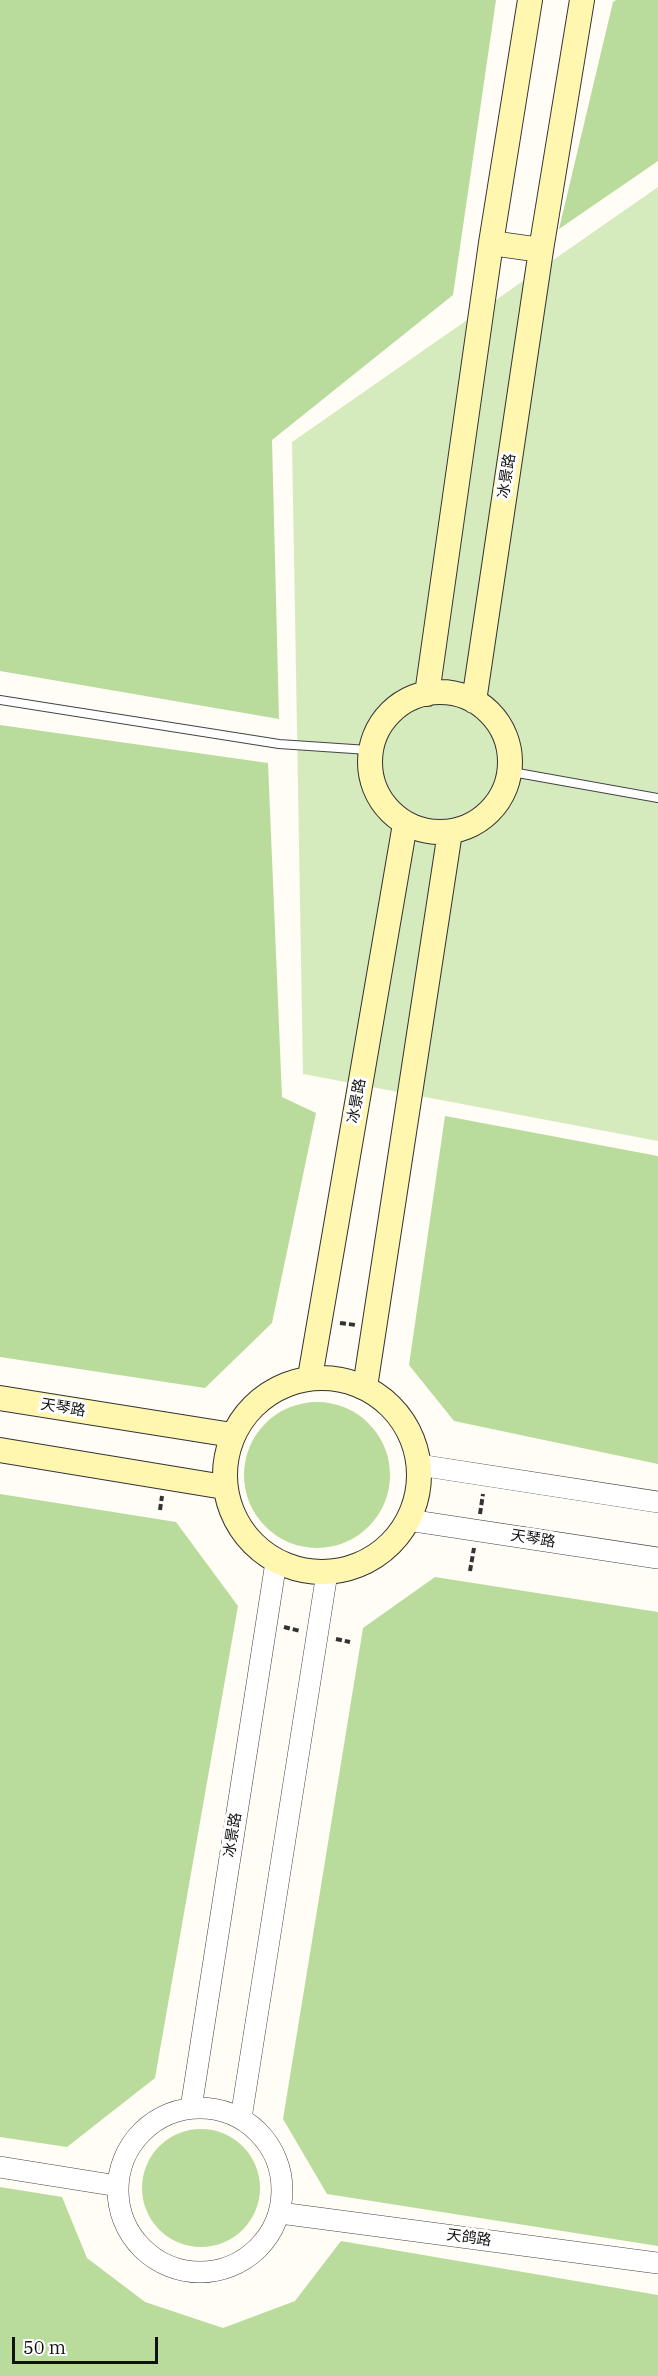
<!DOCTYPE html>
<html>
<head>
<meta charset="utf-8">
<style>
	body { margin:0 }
	#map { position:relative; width:658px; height:2376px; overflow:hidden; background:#fffdf5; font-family:"IBM Plex Serif",serif }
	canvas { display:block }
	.scale { position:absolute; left:12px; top:2337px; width:146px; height:27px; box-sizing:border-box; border:3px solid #111; border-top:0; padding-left:8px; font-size:18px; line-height:21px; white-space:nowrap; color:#111; -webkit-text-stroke:4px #fff; paint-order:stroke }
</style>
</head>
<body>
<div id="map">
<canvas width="658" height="2376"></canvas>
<div class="scale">50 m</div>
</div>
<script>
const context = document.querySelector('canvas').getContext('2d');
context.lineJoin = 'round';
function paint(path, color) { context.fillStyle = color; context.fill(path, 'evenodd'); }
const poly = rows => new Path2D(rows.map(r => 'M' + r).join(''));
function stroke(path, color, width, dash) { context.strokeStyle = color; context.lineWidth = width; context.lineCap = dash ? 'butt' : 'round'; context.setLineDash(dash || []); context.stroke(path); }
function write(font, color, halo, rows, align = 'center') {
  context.font = font + ' "IBM Plex Serif","Noto Sans SC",serif'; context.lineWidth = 6; context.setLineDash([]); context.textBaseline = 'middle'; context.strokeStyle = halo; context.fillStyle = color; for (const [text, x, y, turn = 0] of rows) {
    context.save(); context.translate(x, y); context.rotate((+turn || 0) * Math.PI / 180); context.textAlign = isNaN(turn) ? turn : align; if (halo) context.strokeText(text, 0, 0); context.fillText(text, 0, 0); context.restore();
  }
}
paint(poly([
	[658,187,658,1141,303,1074,292,442]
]), '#d5ebbd');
paint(poly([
	[0,0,496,0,453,295,272,440,279,719,0,671],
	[616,0,658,0,658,161,559,229,613,2],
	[0,725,268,763,282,1097,316,1113,272,1323,205,1388,0,1357],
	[445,1116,658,1156,658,1464,454,1421,409,1365],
	'244 1475a73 73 0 1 1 146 0a73 73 0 1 1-146 0Z',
	[0,1494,176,1522,238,1606,155,2078,67,2147,0,2137],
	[435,1577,658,1612,658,2246,327,2194,283,2119,363,1628],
	'142 2188a59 59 0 1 1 118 0a59 59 0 1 1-118 0Z',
	[0,2187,62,2197,87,2258,145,2302,223,2328,295,2301,341,2241,658,2295,658,2376,0,2376]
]), '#b9dc9c');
const service = poly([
	[0,700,279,744,368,750],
	[512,772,658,798]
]);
const tertiary = poly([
	[419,1465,658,1502],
	[408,1520,658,1558],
	[191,2108,276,1562],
	'118 2190a82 82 0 1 1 164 0a82 82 0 1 1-164 0Z',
	[241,2118,327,1573],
	[0,2167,118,2186],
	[280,2213,658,2263]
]);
const secondary = poly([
	[530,0,491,243,541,250,582,0],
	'370 762a70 70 0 1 1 140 0a70 70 0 1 1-140 0Z',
	[427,694,491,243],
	[474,701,541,250],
	[310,1377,405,824],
	'225 1475a97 97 0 1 1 194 0a97 97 0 1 1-194 0Z',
	[365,1387,450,832],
	[0,1398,232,1435],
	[0,1450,224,1487]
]);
stroke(service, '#444', 10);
stroke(tertiary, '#444', 22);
stroke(secondary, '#333', 26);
stroke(poly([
	[340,1323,356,1325],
	[160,1510,162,1496],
	[480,1514,483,1494],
	[470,1571,474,1548],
	[284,1627,300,1631],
	[336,1639,350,1642]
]), '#333', 4, [6, 3]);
stroke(service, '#fff', 8);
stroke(tertiary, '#fff', 21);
stroke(secondary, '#fff6b0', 24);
write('15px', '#111', '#fff', [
	["冰景路",507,476,-81],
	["冰景路",357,1101,-80],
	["天琴路",63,1408,9],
	["天琴路",533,1539,9],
	["冰景路",233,1835,-81],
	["天鸽路",469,2238,8]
]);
</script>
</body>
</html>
